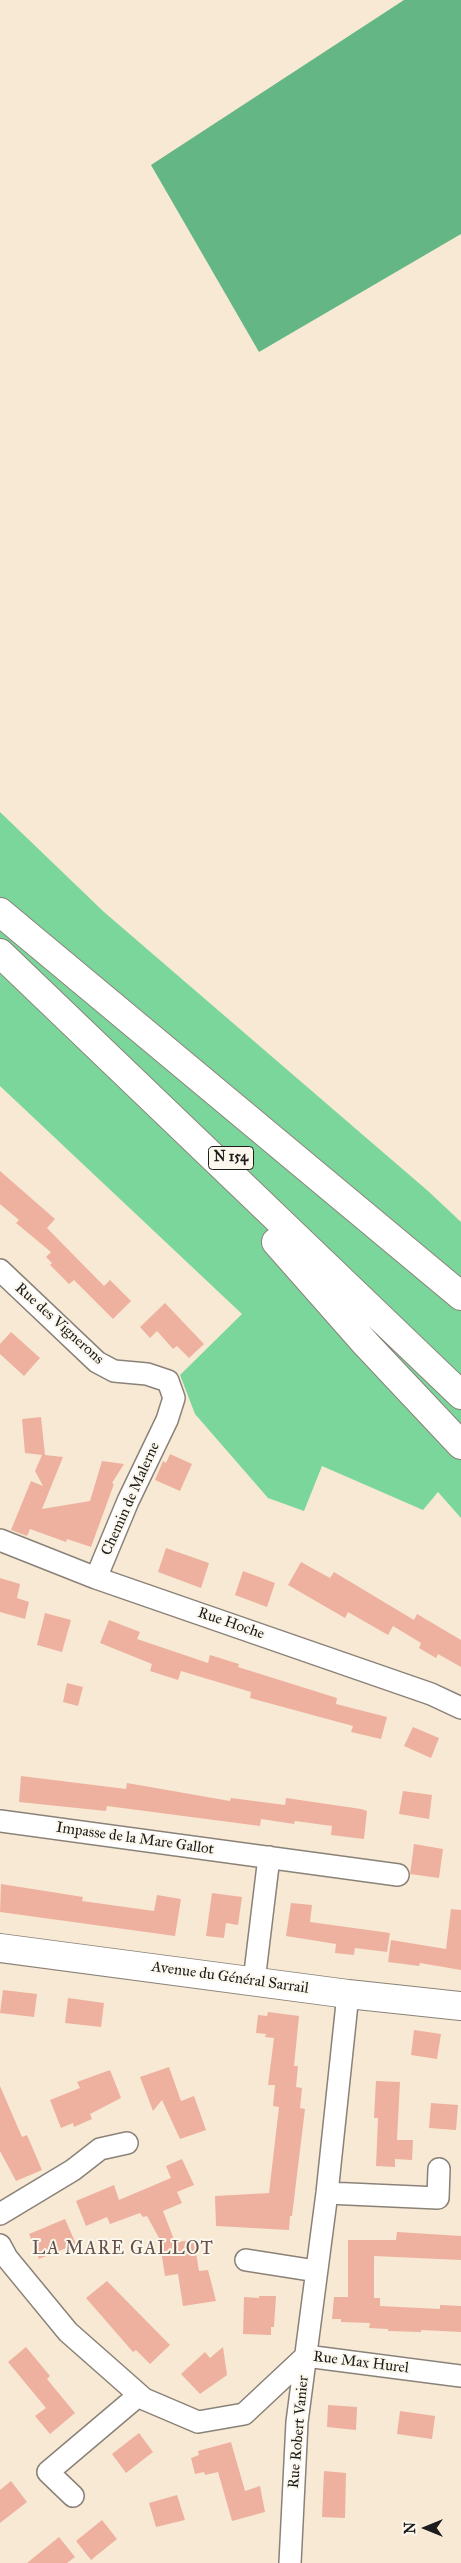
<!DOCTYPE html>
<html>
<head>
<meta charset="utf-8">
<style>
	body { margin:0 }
	#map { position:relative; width:461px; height:2563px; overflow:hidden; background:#f7e9d4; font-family:"IM FELL Great Primer",serif }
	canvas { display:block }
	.north { position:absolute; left:401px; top:2503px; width:50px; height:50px; -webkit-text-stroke:4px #fbf7ec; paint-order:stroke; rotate:270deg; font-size:14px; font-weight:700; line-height:20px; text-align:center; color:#1c1c1c }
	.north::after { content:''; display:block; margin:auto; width:18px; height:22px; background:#1c1c1c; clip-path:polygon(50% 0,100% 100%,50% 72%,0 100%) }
</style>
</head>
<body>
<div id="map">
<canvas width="461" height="2563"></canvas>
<div class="north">N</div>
</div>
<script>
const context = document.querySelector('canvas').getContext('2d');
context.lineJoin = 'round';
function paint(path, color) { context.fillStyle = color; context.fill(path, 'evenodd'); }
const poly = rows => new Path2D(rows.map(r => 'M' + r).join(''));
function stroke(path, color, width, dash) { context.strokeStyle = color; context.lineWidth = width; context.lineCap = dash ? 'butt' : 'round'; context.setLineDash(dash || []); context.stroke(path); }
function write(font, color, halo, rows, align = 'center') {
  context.font = font + ' "IM FELL Great Primer",serif'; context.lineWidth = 4; context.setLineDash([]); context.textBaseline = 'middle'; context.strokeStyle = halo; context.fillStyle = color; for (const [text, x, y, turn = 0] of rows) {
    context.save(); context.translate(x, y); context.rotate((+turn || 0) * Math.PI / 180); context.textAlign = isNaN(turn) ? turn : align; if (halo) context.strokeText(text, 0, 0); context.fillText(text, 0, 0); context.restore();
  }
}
paint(poly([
	[0,812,104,912,428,1191,461,1222,461,1518,438,1492,423,1510,322,1466,304,1511,268,1498,195,1414,180,1375,242,1314,0,1086]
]), '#7bd69c');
paint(poly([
	[404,0,461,0,461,234,259,352,151,165]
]), '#64b784');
paint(poly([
	[0,1171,55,1219,47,1228,104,1286,110,1280,131,1301,113,1319,74,1280,69,1284,50,1265,52,1263,46,1257,51,1252,16,1223,19,1220,0,1204],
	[165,1303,204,1344,189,1358,177,1346,173,1349,157,1331,150,1338,140,1327],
	[11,1332,40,1358,24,1376,0,1354,0,1344],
	[41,1417,45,1455,63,1457,42,1509,90,1501,102,1461,124,1464,112,1483,114,1484,91,1547,67,1539,66,1542,30,1529,27,1536,11,1530,31,1481,43,1486,35,1471,42,1455,25,1453,22,1419],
	[170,1454,192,1464,180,1491,155,1480,163,1461,166,1463],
	[166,1548,209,1563,201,1588,158,1572],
	[301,1562,330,1578,334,1572,414,1620,417,1614,461,1640,461,1667,438,1654,436,1658,419,1648,421,1643,393,1626,388,1635,348,1612,345,1618,288,1585],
	[243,1571,275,1583,267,1607,235,1595],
	[0,1578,20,1584,17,1598,29,1602,25,1619,0,1612],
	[45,1613,71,1620,62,1652,37,1645],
	[109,1620,140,1632,137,1639,208,1663,210,1655,239,1664,238,1667,337,1698,336,1704,387,1717,381,1739,351,1732,353,1726,250,1698,251,1692,181,1671,178,1680,150,1671,152,1664,100,1643],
	[67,1683,83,1687,78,1706,63,1702],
	[413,1727,439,1738,431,1758,404,1746],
	[21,1776,126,1789,127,1783,230,1801,231,1798,285,1805,286,1798,361,1809,367,1811,364,1839,331,1835,332,1826,295,1821,294,1824,261,1819,260,1826,107,1806,106,1811,19,1802],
	[403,1791,432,1795,429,1819,399,1814],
	[414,1844,443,1849,439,1878,410,1874],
	[1,1884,83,1897,82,1901,154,1911,157,1895,181,1899,175,1936,0,1912],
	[212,1893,242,1897,238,1925,226,1923,224,1938,206,1936],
	[291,1903,312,1905,310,1922,390,1933,387,1952,355,1948,354,1955,335,1953,336,1944,286,1936],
	[451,1909,461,1910,461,1970,420,1963,419,1966,388,1962,391,1940,446,1949],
	[3,1990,37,1994,34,2017,0,2013],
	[68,1998,104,2003,101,2027,65,2023],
	[268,2012,299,2016,294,2066,298,2066,296,2087,302,2088,300,2108,305,2109,292,2216,290,2216,289,2230,216,2226,215,2196,269,2193,279,2107,273,2106,275,2085,268,2085,274,2038,265,2037,266,2034,256,2033,258,2015,267,2016],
	[414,2030,441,2034,437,2059,411,2055],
	[169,2067,181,2101,194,2096,206,2130,180,2139,162,2100,153,2111,140,2077],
	[110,2070,121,2098,90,2114,92,2119,74,2127,73,2123,61,2128,50,2100,80,2088,77,2082],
	[376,2081,400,2082,397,2140,413,2140,412,2160,395,2159,395,2167,376,2166,378,2118,374,2118],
	[0,2086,22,2137,27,2135,42,2170,16,2181,0,2151],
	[431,2103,458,2105,456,2130,429,2128],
	[182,2159,194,2185,177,2192,182,2203,163,2211,175,2242,194,2240,199,2271,208,2270,216,2301,183,2306,178,2274,165,2276,159,2238,147,2216,143,2217,140,2213,110,2224,107,2217,86,2226,76,2201,114,2185,119,2200,171,2178,166,2166],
	[65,2219,76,2244,39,2259,29,2234],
	[397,2232,461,2236,461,2260,374,2256,374,2298,380,2298,380,2306,440,2309,440,2305,461,2306,461,2332,421,2330,421,2332,388,2331,388,2329,369,2328,370,2323,341,2322,341,2319,332,2319,334,2297,348,2297,348,2240,396,2240],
	[107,2281,170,2345,150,2364,136,2350,133,2352,86,2298],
	[259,2296,276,2296,274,2327,271,2327,271,2335,243,2334,244,2297,259,2298],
	[26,2347,50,2376,47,2379,75,2413,50,2434,35,2416,46,2408,8,2362],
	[223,2347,227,2375,200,2394,181,2374,205,2352,210,2358],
	[328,2405,357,2407,356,2430,327,2427],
	[400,2411,435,2416,432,2439,397,2434],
	[139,2433,153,2452,126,2473,112,2454],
	[231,2442,245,2491,260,2486,265,2512,232,2521,218,2472,205,2475,204,2472,195,2474,191,2458,199,2455,198,2451],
	[324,2471,346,2473,345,2518,322,2517],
	[11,2481,27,2502,0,2523,0,2490],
	[177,2495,185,2520,156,2527,149,2503],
	[102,2520,117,2539,91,2560,76,2541],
	[59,2537,75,2557,67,2563,27,2563]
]), '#efb19f');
const street = poly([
	[0,1270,97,1362,114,1371,147,1374,168,1381,174,1398,167,1420,128,1501,96,1578],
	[0,1540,96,1578,431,1694,461,1708],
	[0,1821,398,1875],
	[254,1981,269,1857],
	[327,2193,438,2198,439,2169],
	[0,2214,73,2170,100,2149,127,2143],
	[0,2245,7,2258,68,2332,144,2399,198,2422,244,2414,306,2356,461,2376],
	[246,2260,316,2271],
	[73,2496,48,2472,139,2395],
	[290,2563,297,2422,327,2193,348,1994]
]);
const secondary = poly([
	[0,1948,348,1994,461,2006]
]);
const primary = poly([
	[0,912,461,1296],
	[0,953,461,1395],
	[276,1242,366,1344,461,1445]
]);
stroke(street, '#8a8278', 24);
stroke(secondary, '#8a8278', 30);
stroke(primary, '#8a8278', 30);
stroke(street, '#fff', 21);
stroke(secondary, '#fff', 28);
stroke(primary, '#fff', 28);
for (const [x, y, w] of [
	[231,1158,45]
]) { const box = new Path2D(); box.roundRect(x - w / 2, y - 11.5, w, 23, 4); context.fillStyle = '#fbf7ec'; context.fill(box); stroke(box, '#1c1c1c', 1); }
write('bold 14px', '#1c1c1c', null, [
	["N 154",231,1158]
]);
write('15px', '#1c1c1c', '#fbf7ec', [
	["Rue des Vignerons",59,1324,42],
	["Chemin de Malerne",131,1499,-66],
	["Rue Hoche",231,1624,19],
	["Impasse de la Mare Gallot",135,1839,8],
	["Avenue du Général Sarrail",230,1978,8],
	["Rue Max Hurel",361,2363,7],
	["Rue Robert Vanier",299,2432,-85]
]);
context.letterSpacing = '1px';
write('18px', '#66504a', '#fbf7ec', [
	["LA MARE GALLOT",123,2250]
]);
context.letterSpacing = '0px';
</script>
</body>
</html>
